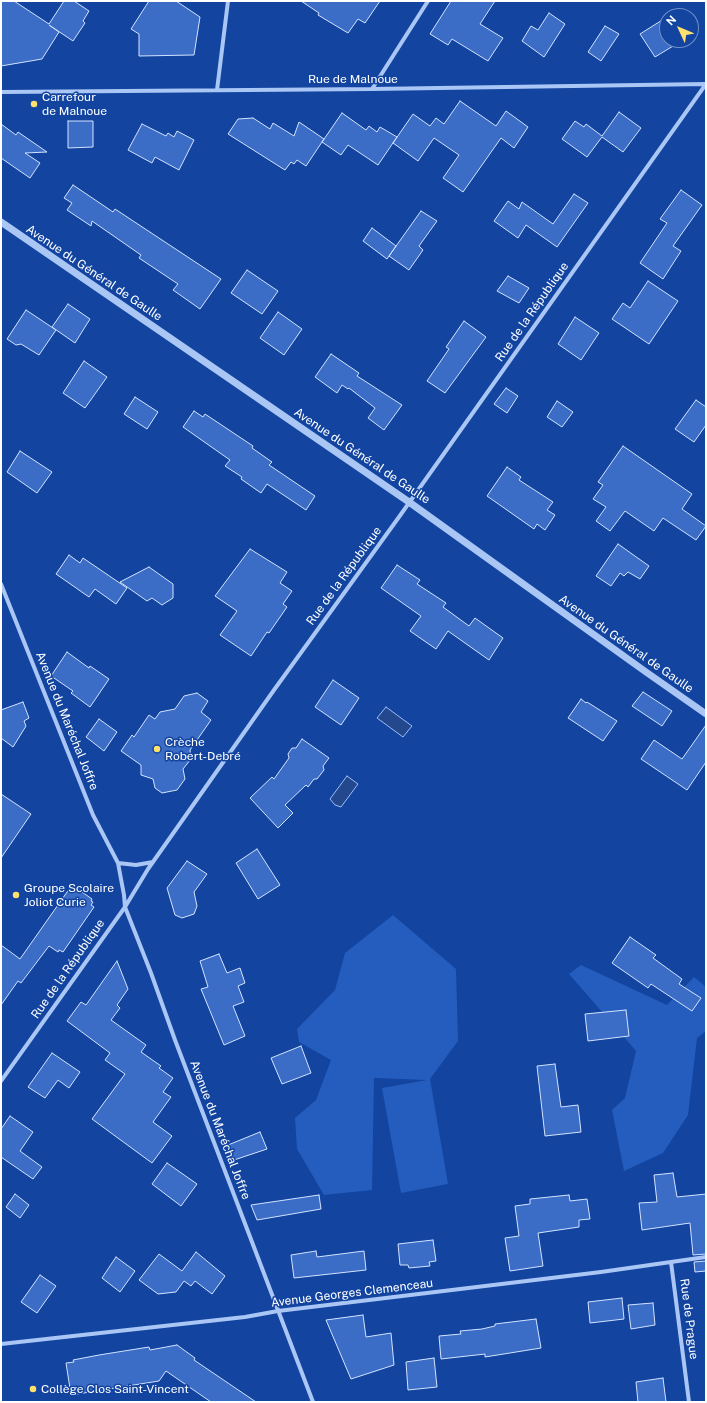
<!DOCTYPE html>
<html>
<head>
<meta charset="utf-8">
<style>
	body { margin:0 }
	#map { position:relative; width:707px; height:1403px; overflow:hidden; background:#1244a0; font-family:"Public Sans",sans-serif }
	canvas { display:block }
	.frame { position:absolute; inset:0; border:2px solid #fff; pointer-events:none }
	.north { position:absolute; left:659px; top:8px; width:40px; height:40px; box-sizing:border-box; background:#1244a0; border:1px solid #718fc6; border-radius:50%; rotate:314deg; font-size:11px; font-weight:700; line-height:16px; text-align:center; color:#fff }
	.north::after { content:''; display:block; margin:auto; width:14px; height:18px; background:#ffe26e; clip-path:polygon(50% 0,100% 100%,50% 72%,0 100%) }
</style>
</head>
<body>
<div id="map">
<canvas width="707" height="1403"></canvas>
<div class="frame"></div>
<div class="north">N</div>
</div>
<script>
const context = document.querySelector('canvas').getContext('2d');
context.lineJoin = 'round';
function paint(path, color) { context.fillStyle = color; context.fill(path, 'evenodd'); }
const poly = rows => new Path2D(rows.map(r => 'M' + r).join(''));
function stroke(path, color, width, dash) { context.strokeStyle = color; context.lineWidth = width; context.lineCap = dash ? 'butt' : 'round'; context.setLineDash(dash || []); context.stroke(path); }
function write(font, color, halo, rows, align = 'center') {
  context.font = font + ' "Public Sans",sans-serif'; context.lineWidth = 3; context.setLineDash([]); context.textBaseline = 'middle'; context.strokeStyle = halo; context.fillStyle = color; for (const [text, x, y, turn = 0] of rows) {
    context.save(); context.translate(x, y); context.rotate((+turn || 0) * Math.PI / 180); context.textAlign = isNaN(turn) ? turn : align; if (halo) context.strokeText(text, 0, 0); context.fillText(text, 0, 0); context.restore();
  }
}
paint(poly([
	[393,915,456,969,458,1041,430,1079,448,1184,401,1193,382,1088,427,1080,374,1078,372,1190,324,1195,297,1149,295,1118,316,1100,331,1060,299,1042,297,1029,335,990,345,953],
	[581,965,667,1005,694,977,706,987,706,1031,697,1038,688,1115,663,1153,624,1171,612,1110,625,1098,636,1051,569,974]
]), '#255dbe');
const water = poly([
	[386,707,412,726,403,737,377,718,386,707],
	[347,776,358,784,341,807,335,805,330,799,347,776]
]);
paint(water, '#23488e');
stroke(water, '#9dbff8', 1);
const building = poly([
	[1,1,14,1,49,24,64,1,74,1,89,11,83,21,85,23,73,41,49,25,59,32,42,59,1,66,1,1],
	[149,1,176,1,200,17,194,55,139,56,139,34,131,29,149,1],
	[301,1,380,1,365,23,358,19,348,33,318,15,319,13,301,1],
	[451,1,495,1,480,24,503,38,488,61,452,39,448,45,430,34,451,1],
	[549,13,565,24,544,57,522,41,531,26,538,30,549,13],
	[667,17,667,40,683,40,655,57,640,34,667,17],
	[605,26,619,34,601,61,588,52,605,26],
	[460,101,496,126,506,111,528,127,514,148,501,138,463,192,443,178,459,155,434,138,418,161,393,143,413,114,430,126,436,118,444,124,460,101],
	[619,112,641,128,623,152,602,137,587,157,562,139,575,121,584,127,586,124,602,136,619,112],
	[342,113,366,130,369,126,377,132,380,127,397,137,378,165,348,145,341,155,322,142,342,113],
	[253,118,270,129,273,123,294,136,299,122,324,139,306,166,297,160,294,164,291,162,285,170,228,134,238,119,253,118],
	[68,121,93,121,93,147,68,148,68,121],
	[1,124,16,135,18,132,47,152,25,153,40,163,30,178,1,158,1,124],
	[142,124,166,136,168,133,174,137,177,131,194,140,179,170,155,157,152,163,128,150,142,124],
	[73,185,113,212,115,209,221,279,200,309,173,290,178,284,139,258,141,255,92,221,91,226,67,210,72,203,64,198,73,185],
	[681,190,702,205,673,246,681,251,663,279,640,263,667,223,660,219,681,190],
	[574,194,588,203,557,247,526,225,518,238,494,221,508,201,519,209,522,202,553,224,574,194],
	[421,211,437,221,419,246,423,250,409,270,389,256,421,211],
	[372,228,396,246,387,259,363,241,372,228],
	[247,270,278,291,262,314,231,293,247,270],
	[508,276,529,288,519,303,497,291,508,276],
	[648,281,678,301,649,344,612,319,623,303,630,308,648,281],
	[68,304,90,319,75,343,52,327,68,304],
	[26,310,56,330,39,355,21,344,16,345,7,339,26,310],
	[278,312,302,329,284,355,260,338,278,312],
	[575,317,599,333,581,360,558,344,575,317],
	[464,321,486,337,445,393,427,381,449,349,446,347,464,321],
	[331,354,359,373,357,376,402,405,384,430,368,418,375,408,349,388,348,389,342,385,337,393,315,377,331,354],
	[84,361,107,377,85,408,63,393,84,361],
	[506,388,518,396,507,413,494,404,506,388],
	[135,397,158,412,147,429,124,414,135,397],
	[696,400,706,407,706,425,694,442,675,429,696,400],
	[557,401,573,412,562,427,547,417,557,401],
	[194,411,203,417,205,414,253,446,252,448,272,462,269,465,315,496,306,510,267,484,261,493,241,479,242,477,225,466,230,460,183,427,194,411],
	[623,446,692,494,682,509,706,526,696,540,663,518,654,531,625,511,610,531,596,521,606,507,593,499,603,485,598,482,623,446],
	[20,451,52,472,37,493,7,472,20,451],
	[507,467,521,477,519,480,553,502,547,510,555,515,545,530,537,524,534,529,487,496,507,467],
	[618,544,649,566,640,579,628,572,624,576,620,573,611,586,596,576,618,544],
	[250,549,287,572,280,583,292,591,283,604,287,607,269,633,267,632,251,656,220,635,237,611,215,596,250,549],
	[69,555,80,563,83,558,127,588,116,604,95,589,89,597,56,574,69,555],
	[397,565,420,580,417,584,446,603,443,607,469,626,475,618,503,638,489,660,448,631,436,649,410,631,421,616,381,588,397,565],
	[149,567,173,584,173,598,162,605,152,598,147,601,120,582,149,567],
	[67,652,89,668,90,666,109,679,90,707,71,693,73,691,51,676,67,652],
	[333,680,359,698,341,725,315,707,333,680],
	[643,692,672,711,662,726,632,706,643,692],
	[197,693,208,701,201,712,211,720,190,750,191,759,183,769,185,779,177,790,162,793,155,788,153,779,141,775,141,765,121,751,132,735,134,737,149,715,155,719,160,712,175,709,184,696,197,693],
	[581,699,586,703,587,702,617,721,603,741,568,718,581,699],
	[23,702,29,718,24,721,26,726,13,747,1,738,1,710,23,702],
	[99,719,117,732,104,751,86,737,99,719],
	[706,725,706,762,687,790,641,759,654,740,682,759,706,725],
	[302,739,329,758,323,766,324,770,317,779,314,779,308,787,306,785,285,805,293,813,278,828,250,798,272,777,274,779,289,758,288,754,292,748,296,748,302,739],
	[1,794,31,814,1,858,1,794],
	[257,849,280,885,258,899,236,863,257,849],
	[187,861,207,874,194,892,197,906,194,914,182,918,175,915,167,888,187,861],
	[72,885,92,899,91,901,93,902,91,905,94,907,63,952,59,950,58,952,49,946,21,983,18,981,1,1005,1,945,20,959,72,885],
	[630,937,656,955,653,958,682,979,679,984,701,998,692,1011,651,984,648,988,612,963,630,937],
	[219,954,227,973,240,968,245,983,238,986,244,1002,233,1006,245,1036,224,1045,201,989,208,987,200,961,219,954],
	[117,961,128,989,117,1005,120,1008,111,1020,146,1045,141,1052,161,1066,159,1068,173,1078,163,1092,171,1097,153,1122,172,1136,152,1163,92,1119,125,1074,105,1060,110,1053,67,1021,81,1002,86,1005,117,961],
	[626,1010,629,1036,588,1041,585,1014,626,1010],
	[301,1046,311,1073,282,1084,271,1058,301,1046],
	[52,1053,80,1072,69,1088,58,1080,45,1098,28,1087,52,1053],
	[555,1064,561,1107,578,1105,581,1132,545,1136,537,1066,555,1064],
	[10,1116,33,1132,20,1151,42,1167,33,1179,1,1157,1,1129,10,1116],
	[260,1132,267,1149,234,1160,228,1145,260,1132],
	[167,1163,197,1184,181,1206,152,1184,167,1163],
	[673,1173,677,1197,706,1194,706,1254,693,1255,690,1223,642,1230,639,1203,657,1202,654,1175,673,1173],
	[15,1194,29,1205,20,1218,6,1207,15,1194],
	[319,1195,321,1209,257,1220,251,1205,319,1195],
	[569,1195,570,1201,587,1199,590,1219,579,1220,579,1227,538,1233,543,1266,510,1271,505,1238,519,1236,515,1206,530,1204,530,1199,569,1195],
	[433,1240,436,1261,429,1262,430,1266,409,1268,408,1265,400,1265,398,1244,433,1240],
	[316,1251,317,1257,364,1251,366,1270,294,1278,291,1255,316,1251],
	[196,1252,225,1276,212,1294,195,1281,191,1286,184,1281,176,1292,158,1294,139,1280,159,1254,182,1271,196,1252],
	[116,1257,135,1271,120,1292,102,1278,116,1257],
	[706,1261,706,1271,695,1272,694,1262,706,1261],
	[40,1275,56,1286,37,1313,21,1302,40,1275],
	[622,1298,624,1319,590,1323,588,1302,622,1298],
	[653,1303,655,1325,631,1329,628,1305,653,1303],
	[363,1315,366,1337,391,1333,394,1365,351,1379,326,1320,363,1315],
	[536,1319,541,1348,485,1357,485,1354,441,1359,439,1336,461,1334,460,1331,482,1329,495,1326,495,1324,536,1319],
	[177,1345,195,1358,194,1360,256,1402,211,1402,166,1371,159,1381,71,1395,66,1363,74,1362,73,1360,99,1355,149,1347,150,1350,177,1345],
	[434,1358,437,1387,408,1390,406,1362,434,1358],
	[663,1378,666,1402,638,1402,636,1382,663,1378]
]);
paint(building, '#3b6dc7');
stroke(building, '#d3e3fe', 1);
stroke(poly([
	[372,89,428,1],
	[217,90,228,1],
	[1,92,372,89,706,84],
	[1,584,93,815,118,863,124,895,125,907,151,973,175,1040,313,1402],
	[118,863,136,865,153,862],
	[1,1081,125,907,148,869,274,690,399,517,706,84],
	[671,1262,689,1402],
	[1,1344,245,1317,278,1311,601,1272,706,1257]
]), '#aac6f5', 4);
stroke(poly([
	[1,222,409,502,646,672,706,714]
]), '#aac6f5', 7);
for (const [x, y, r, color] of [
	[34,104,4,"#ffe26e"],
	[157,749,4,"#ffe26e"],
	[16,895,4,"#ffe26e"],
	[33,1389,4,"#ffe26e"]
]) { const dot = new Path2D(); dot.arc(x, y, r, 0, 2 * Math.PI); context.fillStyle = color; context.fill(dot); stroke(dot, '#1244a0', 1.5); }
write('12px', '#fff', '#1244a0', [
	["Rue de Malnoue",353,79],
	["Avenue du Général de Gaulle",94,273,34],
	["Rue de la République",532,312,-55],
	["Avenue du Général de Gaulle",362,456,34],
	["Rue de la République",344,576,-54],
	["Avenue du Général de Gaulle",626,644,35],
	["Avenue du Maréchal Joffre",67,721,68],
	["Rue de la République",68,969,-55],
	["Avenue du Maréchal Joffre",220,1130,69],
	["Avenue Georges Clemenceau",352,1293,-7],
	["Rue de Prague",689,1319,83]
]);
write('12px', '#fff', '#1244a0', [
	["Carrefour",42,97],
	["de Malnoue",42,111],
	["Crèche",165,742],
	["Robert-Debré",165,756],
	["Groupe Scolaire",24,888],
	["Joliot Curie",24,902],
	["Collège Clos Saint-Vincent",41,1389]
], 'left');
</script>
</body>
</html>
